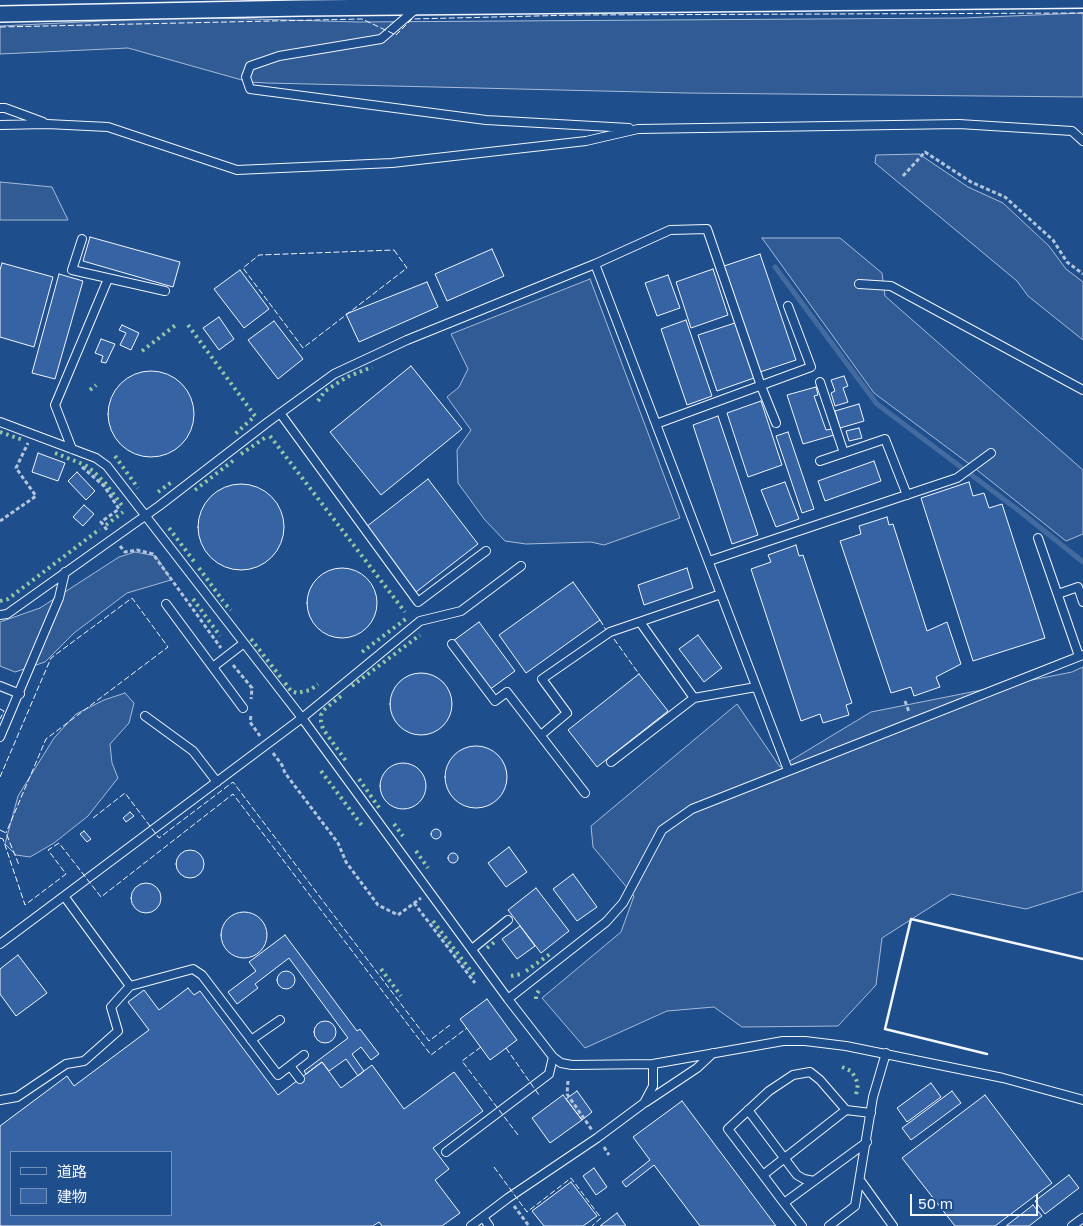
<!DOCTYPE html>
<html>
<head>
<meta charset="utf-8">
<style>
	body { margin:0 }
	#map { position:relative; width:1083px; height:1226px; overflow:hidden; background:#1f4e8c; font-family:"Golos Text","Noto Sans JP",sans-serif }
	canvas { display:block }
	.legend { position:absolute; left:10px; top:1151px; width:162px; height:65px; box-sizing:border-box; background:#1f4e8c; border:1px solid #7391ba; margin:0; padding:6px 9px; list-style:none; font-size:15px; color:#f2f6ff }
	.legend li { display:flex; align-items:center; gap:10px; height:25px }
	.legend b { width:25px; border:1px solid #7391ba }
	.scale { position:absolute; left:910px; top:1194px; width:128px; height:22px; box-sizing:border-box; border:2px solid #f2f6ff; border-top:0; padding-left:6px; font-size:15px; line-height:18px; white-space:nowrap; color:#f2f6ff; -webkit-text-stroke:4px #1f4e8c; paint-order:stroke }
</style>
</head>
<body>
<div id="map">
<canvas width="1083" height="1226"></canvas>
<ul class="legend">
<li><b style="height:6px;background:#1f4e8c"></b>道路</li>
<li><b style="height:14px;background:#3563a3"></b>建物</li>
</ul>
<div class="scale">50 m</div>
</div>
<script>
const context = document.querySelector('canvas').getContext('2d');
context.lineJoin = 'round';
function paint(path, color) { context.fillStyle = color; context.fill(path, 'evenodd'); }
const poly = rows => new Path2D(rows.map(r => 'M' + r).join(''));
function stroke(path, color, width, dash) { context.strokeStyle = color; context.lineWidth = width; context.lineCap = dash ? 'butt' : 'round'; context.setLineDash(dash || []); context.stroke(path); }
const built = poly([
	[1083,13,1083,97,686,93,267,83,249,82,128,48,0,54,0,26,182,17,358,22,964,18,1083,13],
	[919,154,968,187,1003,203,1049,246,1066,269,1083,282,1083,340,1028,296,1017,281,875,163,876,155,919,154],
	[0,182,52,187,68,220,0,220,0,182],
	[762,238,840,238,882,273,885,296,1083,470,1083,534,1066,541,972,466,874,393,762,238],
	[590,279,680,518,604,545,591,542,526,544,505,541,485,520,458,483,457,450,471,430,447,397,459,387,468,369,451,334,590,279],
	[135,552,156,556,171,580,127,593,74,633,45,662,15,672,0,666,0,622,40,608,119,557,135,552],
	[1083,667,1083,891,1026,909,951,894,882,938,876,985,838,1026,742,1027,714,1007,667,1011,585,1048,542,998,621,932,634,896,593,847,591,826,737,704,780,767,871,712,1072,672,1083,667],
	[125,693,134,703,129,723,110,744,112,763,118,778,88,816,54,843,30,857,16,855,5,844,18,796,54,738,76,714,104,700,125,693]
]);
paint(built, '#305b95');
stroke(built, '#a8bbd7', 1);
stroke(poly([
	[775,267,877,404,1022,513,1083,562]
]), '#446ba0', 5);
const building = poly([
	[90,237,180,262,173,287,83,261,90,237],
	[492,249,504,276,447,301,435,274,492,249],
	[760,254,796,360,760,372,724,266,760,254],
	[2,263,53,277,34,347,0,337,0,270,2,263],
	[713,269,728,315,691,328,676,282,713,269],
	[240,270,269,309,244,328,214,289,240,270],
	[59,274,83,281,55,379,32,373,59,274],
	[668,275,680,308,657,316,645,283,668,275],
	[427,282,438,307,359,342,346,314,427,282],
	[219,317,234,339,219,350,203,328,219,317],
	[686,320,712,396,687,405,661,329,686,320],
	[274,321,303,359,278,379,248,340,274,321],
	[735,323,754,378,717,391,698,335,735,323],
	[122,325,139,333,131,350,120,345,126,333,119,330,122,325],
	[101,339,115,344,106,363,101,362,103,356,95,353,101,339],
	[411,366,462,429,381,495,330,432,411,366],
	'108 414a43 43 0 1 1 86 0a43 43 0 1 1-86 0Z',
	[844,376,848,386,843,388,848,402,835,406,831,393,835,391,831,380,844,376],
	[816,387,818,395,814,396,826,430,832,429,834,435,803,444,787,395,816,387],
	[761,401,782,465,748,477,727,413,761,401],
	[859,404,864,421,840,428,835,411,859,404],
	[718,416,758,535,732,544,693,425,718,416],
	[859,428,862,438,849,441,846,431,859,428],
	[788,432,814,509,802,513,776,436,788,432],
	[38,453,65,463,58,481,32,472,38,453],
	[874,461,881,481,825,501,818,481,874,461],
	[77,472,95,491,86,500,68,481,77,472],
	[428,479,478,544,416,592,366,527,428,479],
	[785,482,799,519,776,527,761,490,785,482],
	[969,482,973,496,984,493,989,508,1002,504,1045,638,973,661,921,498,969,482],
	'198 527a43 43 0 1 1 86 0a43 43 0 1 1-86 0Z',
	[84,505,94,514,83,526,73,517,84,505],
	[887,517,889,525,893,524,927,631,947,622,961,664,936,677,940,687,914,696,911,687,891,693,840,541,861,534,859,526,887,517],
	[796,545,799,556,803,555,852,703,846,705,849,715,823,723,820,714,801,721,751,569,771,562,768,555,796,545],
	[687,568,693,588,644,605,638,585,687,568],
	'307 603a35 35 0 1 1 70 0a35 35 0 1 1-70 0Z',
	[573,582,600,620,526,673,499,635,573,582],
	[479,622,515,671,489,690,453,641,479,622],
	[698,635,722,668,704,682,679,649,698,635],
	'390 704a31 31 0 1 1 62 0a31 31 0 1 1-62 0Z',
	[639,674,668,711,597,767,568,730,639,674],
	'445 777a31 31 0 1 1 62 0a31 31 0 1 1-62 0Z',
	'380 786a23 23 0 1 1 46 0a23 23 0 1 1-46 0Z',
	[130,812,134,816,126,822,123,818,130,812],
	'431 834a5 5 0 1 1 10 0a5 5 0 1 1-10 0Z',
	[84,831,91,839,87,842,80,834,84,831],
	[509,847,527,872,506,887,488,863,509,847],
	'176 864a14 14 0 1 1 28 0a14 14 0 1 1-28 0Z',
	'448 858a5 5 0 1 1 10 0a5 5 0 1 1-10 0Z',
	[573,874,597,907,577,921,553,889,573,874],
	'131 898a15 15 0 1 1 30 0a15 15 0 1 1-30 0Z',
	[536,888,569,931,541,953,508,910,536,888],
	'221 935a23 23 0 1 1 46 0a23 23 0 1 1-46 0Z',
	[520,926,535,946,517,959,502,939,520,926],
	[285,935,357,1031,360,1029,379,1054,371,1060,361,1047,352,1054,364,1071,358,1076,346,1059,329,1071,322,1062,306,1074,304,1071,348,1038,289,958,255,984,258,988,237,1004,228,992,256,971,249,962,285,935],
	[18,955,47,993,16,1016,0,994,0,969,18,955],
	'277 980a9 9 0 1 1 18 0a9 9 0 1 1-18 0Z',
	[188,988,194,995,200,991,278,1095,322,1062,341,1088,372,1065,404,1109,454,1072,483,1111,433,1148,449,1169,435,1180,460,1213,442,1226,382,1226,379,1222,373,1226,0,1226,0,1126,67,1076,74,1086,149,1030,128,1002,144,990,159,1010,188,988],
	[11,1152,171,1152,171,1215,11,1215,11,1152],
	[487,999,517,1040,490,1060,460,1019,487,999],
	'314 1032a11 11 0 1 1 22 0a11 11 0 1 1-22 0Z',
	[931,1083,941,1097,907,1122,897,1108,931,1083],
	[577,1091,592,1112,582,1120,566,1099,577,1091],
	[952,1091,961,1103,911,1140,902,1128,952,1091],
	[563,1095,582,1120,550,1143,532,1118,563,1095],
	[985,1095,1052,1183,995,1226,955,1226,902,1158,985,1095],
	[682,1101,776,1226,700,1226,654,1165,626,1187,622,1182,650,1160,633,1137,682,1101],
	[594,1168,607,1187,596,1195,583,1176,594,1168],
	[1069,1175,1079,1188,1045,1214,1035,1201,1069,1175],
	[571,1182,597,1216,583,1226,544,1226,532,1211,571,1182],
	[1033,1205,1042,1216,1029,1226,1006,1226,1033,1205],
	[617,1213,626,1226,600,1226,617,1213]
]);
paint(building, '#3563a3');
stroke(building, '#f2f6ff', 1);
const service = poly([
	[417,8,381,39,279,56,250,66,246,77,250,89,486,120,629,128],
	[0,108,5,108,43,122],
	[0,125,47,124,108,127,237,170,392,163,586,141,638,129,959,124,1072,131,1083,141],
	[82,239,72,270,165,291],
	[595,264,788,770],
	[859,284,891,286,1083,390],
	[820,382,844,453],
	[280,413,418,602,486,551],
	[0,422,96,458,107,466,302,718,508,999,553,1057,561,1063,572,1065,653,1064,783,1041,805,1041,846,1046,1003,1078,1083,1100],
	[656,424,811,367,788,306],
	[72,449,55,405,108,279],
	[820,461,885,439,907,495],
	[1038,538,1079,656],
	[709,561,957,478,991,453],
	[1058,594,1078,587,1083,602],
	[166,604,243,708],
	[0,615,7,614,159,506,268,422,334,374,407,340,595,264,670,230,707,229,761,386,776,423],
	[640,622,694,698,756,687],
	[452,644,495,701,507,692,585,793],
	[213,667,244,643],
	[0,686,20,694],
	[145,716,193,751,217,782],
	[541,735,567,713,542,679,610,632,721,594],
	[0,737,59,598,65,572],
	[611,762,694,698],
	[64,896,130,986],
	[0,944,302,718,420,621,461,611,521,566],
	[472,949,508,920],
	[508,999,606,922,623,903,662,830,692,809,1083,655],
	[251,1040,280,1020],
	[290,1066,300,1079],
	[0,1100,17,1097,66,1064,84,1061,118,1031,111,1007,130,986,193,969,202,975,278,1075,304,1055],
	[646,1102,697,1068,713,1053],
	[748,1110,797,1175,804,1179,814,1181],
	[867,1142,784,1203,763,1175,846,1110,871,1113],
	[446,1152,549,1074,553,1057],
	[763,1175,728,1129,769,1091,793,1075,810,1072,820,1080,846,1110],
	[860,1180,893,1226],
	[784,1203,802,1226],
	[483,1217,489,1226],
	[471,1226,508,1198,597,1138,644,1103,653,1086,653,1064],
	[829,1226,855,1206,873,1097,886,1053],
	[1072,1226,1083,1218]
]);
const minor = poly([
	[0,14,302,8,1083,0]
]);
stroke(service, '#f2f6ff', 10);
stroke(minor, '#f2f6ff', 18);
stroke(poly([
	[903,176,925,152,971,182,1005,197,1053,240,1067,262,1083,274],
	[82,467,104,486,119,509,101,522,107,530],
	[0,521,36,496,16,468,28,443],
	[120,546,125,552,137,550,153,554,221,648],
	[233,665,252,688,251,699],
	[905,701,909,712],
	[251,716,250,722,260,736],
	[273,753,282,765,285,773,338,843,346,862,378,905,398,915,421,898],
	[414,903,475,983],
	[568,1081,567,1094,592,1130],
	[604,1147,609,1155],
	[514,1206,529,1226]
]), '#b3c4dc', 3, [4, 2.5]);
stroke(service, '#1f4e8c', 8);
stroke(minor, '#1f4e8c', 15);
stroke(poly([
	[188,325,255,416,234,435],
	[142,351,177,324],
	[90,390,96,385],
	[318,401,325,391,347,377,372,367],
	[0,432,23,440],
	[270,436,405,612],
	[55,453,85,465,94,472,106,484,123,507],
	[241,454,266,437],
	[115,456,138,488],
	[195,490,234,460],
	[158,492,173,481],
	[106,525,123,512],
	[169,528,196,564],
	[199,568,223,601],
	[193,599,220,636],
	[0,601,8,599,100,529],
	[226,605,231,610],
	[251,639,282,679],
	[362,652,407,618],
	[285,683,291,691,297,693,310,690,318,684],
	[352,686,420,635],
	[341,696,325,709,321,715,321,722,323,729,346,761],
	[321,771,363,827],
	[359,779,380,809],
	[394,824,403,836],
	[416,851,428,868],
	[433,921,474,975],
	[487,948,496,941],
	[381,969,401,996],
	[526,971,550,954],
	[511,976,521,974],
	[536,999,536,995,540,989],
	[842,1067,851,1071,855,1077,858,1084,856,1095]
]), '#97c8a6', 4, [2.5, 4]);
stroke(poly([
	[0,27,362,19,396,35,412,19,577,15,1083,13],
	[394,250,407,268,303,348,243,268,259,255,394,250],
	[600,620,606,630],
	[614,639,639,674],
	[0,709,4,711,0,719],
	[0,777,51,658,132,598,168,647,46,739,6,833],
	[93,818,125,793,159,838,233,782,429,1041,450,1025],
	[0,830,6,833,19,865],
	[0,838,3,839,25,905,66,874,48,850,59,843,101,897,233,794,431,1055,467,1028],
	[481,1047,462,1061,518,1135],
	[506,1048,539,1095],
	[494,1167,527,1212,571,1178,601,1218,592,1226]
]), '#f2f6ff', 1, [6, 2.5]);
stroke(poly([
	[987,1054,885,1029,911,919,1083,959]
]), '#f2f6ff', 2.5);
</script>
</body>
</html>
